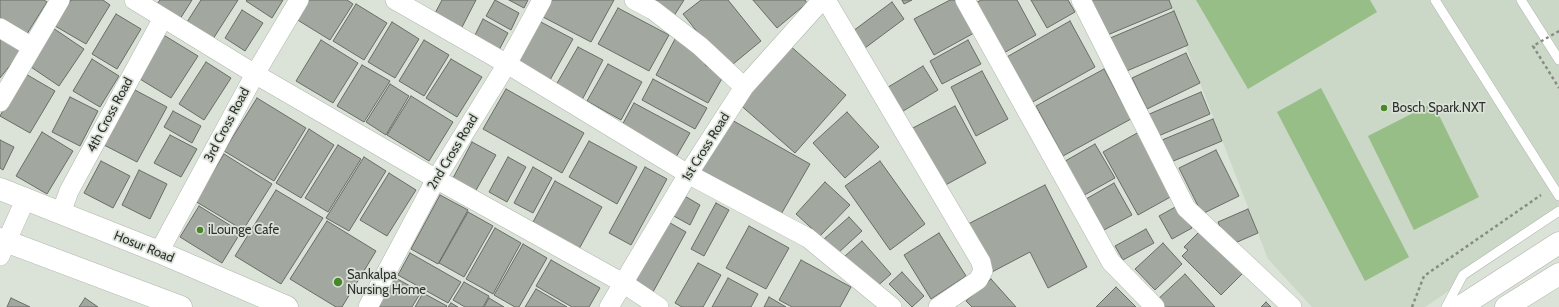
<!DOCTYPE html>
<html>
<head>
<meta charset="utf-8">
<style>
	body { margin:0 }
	canvas { display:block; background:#dbe2d8 }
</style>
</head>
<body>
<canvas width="1559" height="307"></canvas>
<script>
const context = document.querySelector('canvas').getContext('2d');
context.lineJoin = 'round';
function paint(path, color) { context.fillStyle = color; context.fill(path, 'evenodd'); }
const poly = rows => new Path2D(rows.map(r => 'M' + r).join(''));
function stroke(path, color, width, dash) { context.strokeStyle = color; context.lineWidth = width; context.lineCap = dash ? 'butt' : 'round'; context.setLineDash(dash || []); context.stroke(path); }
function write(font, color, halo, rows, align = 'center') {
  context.font = font + ' Cabin,sans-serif'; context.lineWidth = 3.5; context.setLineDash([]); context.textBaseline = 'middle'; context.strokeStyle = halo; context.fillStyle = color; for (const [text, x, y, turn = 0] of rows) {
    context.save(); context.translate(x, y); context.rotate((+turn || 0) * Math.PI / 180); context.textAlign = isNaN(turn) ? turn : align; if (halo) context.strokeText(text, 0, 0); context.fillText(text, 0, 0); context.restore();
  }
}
paint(poly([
	[1168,0,1559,0,1559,217,1425,307,1312,307,1268,259]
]), '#cbd7c7');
paint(poly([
	[1196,0,1370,0,1377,12,1248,89],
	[1321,88,1409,257,1365,281,1277,112],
	[1433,103,1479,197,1414,230,1368,136]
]), '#96be86');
const building = poly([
	[0,0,44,0,47,2,25,37,0,22,0,0],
	[71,0,103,0,110,5,86,44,55,26,71,0],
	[160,0,192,0,180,19,157,4,160,0],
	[201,0,238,0,213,39,187,22,201,0],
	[247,0,283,0,272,18,246,1,247,0],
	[307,0,347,0,353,4,330,40,296,19,307,0],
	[442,0,476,0,459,33,432,19,442,0],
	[495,0,519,13,511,30,486,16,495,0],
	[509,0,528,0,524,8,509,0],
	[552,0,614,0,591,42,543,17,552,0],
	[656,0,684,0,672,19,652,7,656,0],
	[701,0,728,0,761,41,727,69,683,14,701,0],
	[753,0,805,0,807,3,777,28,753,0],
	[902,0,912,0,904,4,902,0],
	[950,0,956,0,974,33,934,55,914,19,950,0],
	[981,0,1017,0,1036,35,1002,54,974,4,981,0],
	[1031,0,1068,0,1075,12,1047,28,1031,0],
	[1090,0,1169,0,1172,8,1105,36,1090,0],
	[892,2,904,19,865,48,853,31,892,2],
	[356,4,387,23,364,60,333,41,356,4],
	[618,8,669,35,649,71,598,44,618,8],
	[242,10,263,23,245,51,225,38,242,10],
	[1174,11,1188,45,1122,73,1108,39,1174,11],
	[116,14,141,29,117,69,92,54,116,14],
	[483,19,508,33,498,52,473,39,483,19],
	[539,21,573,39,550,80,517,61,539,21],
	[1070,21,1095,67,1031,103,1005,58,1070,21],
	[392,22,419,39,395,78,368,62,392,22],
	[53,28,84,49,59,86,28,65,53,28],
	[0,31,23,49,0,78,0,31],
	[162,34,198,56,171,98,135,76,162,34],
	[675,39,709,57,705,65,724,75,708,103,656,75,675,39],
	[321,40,358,63,333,103,296,81,321,40],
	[424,40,449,55,424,96,399,81,424,40],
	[968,40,981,64,942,84,930,61,968,40],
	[788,44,846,95,795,153,737,102,788,44],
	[578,47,603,60,582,100,556,85,578,47],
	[1186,53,1200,83,1147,109,1132,78,1186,53],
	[92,59,119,76,100,107,73,91,92,59],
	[451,59,482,77,457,117,426,98,451,59],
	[206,62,231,78,204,120,179,104,206,62],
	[608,64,642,82,621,120,587,101,608,64],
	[362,65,390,81,364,122,337,106,362,65],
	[923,66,938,90,895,116,880,92,923,66],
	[1104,69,1131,119,1063,156,1036,106,1104,69],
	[982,71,1008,119,976,136,951,87,982,71],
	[24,73,55,91,30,133,0,116,24,73],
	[653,79,707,108,695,129,642,100,653,79],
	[390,84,409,96,386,135,366,122,390,84],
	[506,89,584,133,562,173,483,129,506,89],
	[135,90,167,107,137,162,104,145,135,90],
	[1201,92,1210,114,1156,137,1147,115,1201,92],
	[411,96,453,122,429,161,387,135,411,96],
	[70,97,98,111,80,146,52,132,70,97],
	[257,98,306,128,274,181,224,151,257,98],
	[634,103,690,133,676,157,621,127,634,103],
	[955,106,986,163,940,188,909,130,955,106],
	[173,111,201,126,192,143,164,127,173,111],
	[847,112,879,147,845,178,813,143,847,112],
	[730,119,810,164,780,216,700,172,730,119],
	[1213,119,1222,141,1171,162,1162,140,1213,119],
	[309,129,334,145,301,198,276,183,309,129],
	[42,132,73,151,47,194,16,176,42,132],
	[1139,132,1174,195,1138,215,1103,152,1139,132],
	[170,135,197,149,181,177,154,163,170,135],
	[0,140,14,147,3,170,0,168,0,140],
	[589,141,637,167,617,204,569,177,589,141],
	[472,142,496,155,475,192,452,180,472,142],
	[1095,144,1115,178,1079,198,1060,164,1095,144],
	[338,145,361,159,328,212,305,198,338,145],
	[1216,150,1239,196,1202,214,1179,168,1216,150],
	[224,154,272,184,243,230,195,201,224,154],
	[364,157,386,171,349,231,326,218,364,157],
	[508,157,526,167,507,202,489,192,508,157],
	[101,161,130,176,113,208,84,193,101,161],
	[880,161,925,224,890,250,845,186,880,161],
	[533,167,552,178,533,213,514,203,533,167],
	[645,167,667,179,631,245,609,233,645,167],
	[139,170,167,184,150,219,122,205,139,170],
	[389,173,416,190,387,236,360,220,389,173],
	[555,181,602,207,579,249,532,224,555,181],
	[825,182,850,205,820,236,796,214,825,182],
	[1114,183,1132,215,1104,230,1086,199,1114,183],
	[1045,185,1087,267,1048,288,1030,252,992,272,968,224,1045,185],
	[276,190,323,218,281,284,235,256,276,190],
	[440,195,468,210,438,264,411,249,440,195],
	[683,195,700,205,690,225,672,215,683,195],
	[716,203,729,210,704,256,691,249,716,203],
	[1179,205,1192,228,1172,239,1159,216,1179,205],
	[199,206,241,232,222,263,180,237,199,206],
	[1248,209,1258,233,1228,246,1218,222,1248,209],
	[468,212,493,226,464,277,439,263,468,212],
	[849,217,862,231,837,254,824,239,849,217],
	[665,220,686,232,653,292,632,280,665,220],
	[327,221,376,251,342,307,336,307,290,279,327,221],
	[749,226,789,248,766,289,726,268,749,226],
	[495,228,521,243,493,294,466,279,495,228],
	[1146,229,1154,243,1123,260,1115,246,1146,229],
	[1202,229,1244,272,1221,295,1182,256,1188,250,1184,247,1202,229],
	[939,233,966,276,931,299,904,255,939,233],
	[862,241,891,274,874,289,845,256,862,241],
	[1163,243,1182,264,1155,290,1135,269,1163,243],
	[523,244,547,258,519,307,515,307,494,295,523,244],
	[410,253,461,282,448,303,398,275,410,253],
	[551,260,600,288,589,307,572,307,536,286,551,260],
	[801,260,851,287,840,307,792,307,779,300,801,260],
	[698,263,721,275,703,307,682,307,675,303,698,263],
	[902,272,924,296,912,307,889,284,902,272],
	[1185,274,1215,307,1164,307,1157,300,1185,274],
	[392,276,421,292,412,307,375,307,392,276],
	[728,278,758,294,751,307,712,307,728,278],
	[991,279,1016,307,972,307,966,301,991,279],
	[464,282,489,296,483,307,465,307,453,300,464,282],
	[1116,287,1136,307,1096,307,1116,287],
	[536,289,567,307,525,307,536,289],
	[423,293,447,306,446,307,415,307,423,293],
	[769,297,786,307,764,307,769,297],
	[11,298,30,307,7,307,11,298],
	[85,298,98,307,79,307,85,298],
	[489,298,504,307,484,307,489,298],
	[1266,302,1271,307,1261,307,1266,302],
	[451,303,458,307,448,307,451,303]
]);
paint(building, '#a2a89f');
stroke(building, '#686e66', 1);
const lane = poly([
	[1435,0,1559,196],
	[1521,0,1559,60],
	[1446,307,1463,275,1559,211]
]);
const street = poly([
	[134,0,255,74,436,179,623,283,659,307],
	[395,0,507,64,688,174,808,238,892,307],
	[634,0,653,10,700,46,744,87],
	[826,0,981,262,983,271,978,280,938,307],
	[965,0,1111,262,1155,307],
	[1081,0,1186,208,1292,307],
	[0,28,32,47],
	[0,102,60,0],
	[61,213,69,191,163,18],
	[159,252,255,74,299,0],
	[0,256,26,198],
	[368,307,436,179,507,64,542,0],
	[609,307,688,174,744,87,822,0]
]);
const secondary = poly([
	[1460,307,1559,243],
	[1506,307,1559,274]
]);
const primary = poly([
	[0,189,159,252,287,307],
	[0,239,181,307]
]);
stroke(lane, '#b0b7ae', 10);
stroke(street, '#b0b7ae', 20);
stroke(secondary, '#b0b7ae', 23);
stroke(primary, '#b0b7ae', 23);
stroke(poly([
	[1412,307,1424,276,1541,195]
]), '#868b84', 2.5, [3, 3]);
stroke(lane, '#fff', 9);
stroke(street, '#fff', 19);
stroke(secondary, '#fff', 22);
stroke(primary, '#fff', 22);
stroke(poly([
	[1559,31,1533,46,1559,88]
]), '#868b84', 2.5, [3, 3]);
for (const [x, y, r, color] of [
	[1384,108,4,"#498828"],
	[200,230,4,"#498828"],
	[338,282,5,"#498828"]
]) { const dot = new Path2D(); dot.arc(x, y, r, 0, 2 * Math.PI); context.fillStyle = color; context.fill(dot); stroke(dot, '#dbe2d8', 1.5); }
write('13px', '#2e312d', '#dbe2d8', [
	["Bosch Spark.NXT",1392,108],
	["iLounge Cafe",208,230],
	["Sankalpa",347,275],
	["Nursing Home",347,290]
], 'left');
write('13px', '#2e312d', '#dbe2d8', [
	["4th Cross Road",110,115,-62],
	["3rd Cross Road",227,125,-62],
	["1st Cross Road",706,147,-58],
	["2nd Cross Road",453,152,-59],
	["Hosur Road",144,247,22]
]);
</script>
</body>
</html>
